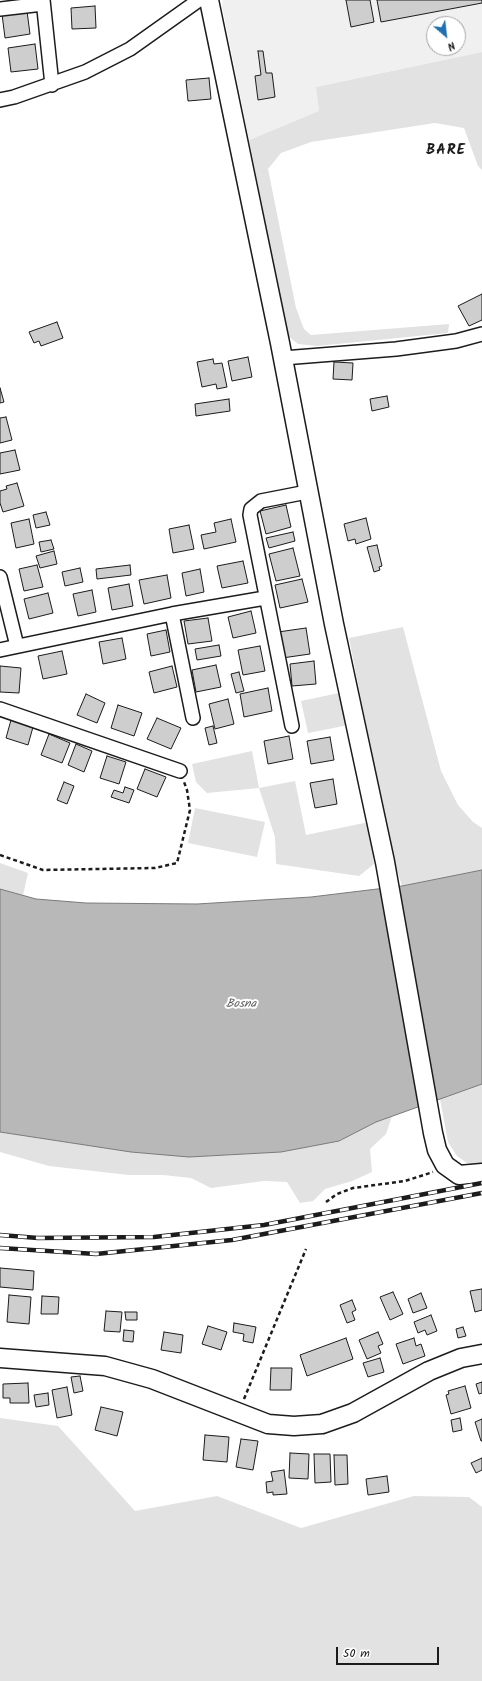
<!DOCTYPE html>
<html>
<head>
<meta charset="utf-8">
<style>
	body { margin:0 }
	#map { position:relative; width:482px; height:1681px; overflow:hidden; background:#fff; font-family:Kalam,sans-serif }
	canvas { display:block }
	.north { position:absolute; left:426px; top:16px; width:40px; height:40px; box-sizing:border-box; background:#fff; border:1px solid #a4a4a4; border-radius:50%; rotate:152deg; font-size:11px; font-weight:700; line-height:16px; text-align:center; color:#1c1c1c }
	.north::after { content:''; display:block; margin:auto; width:14px; height:18px; background:#1f6fb2; clip-path:polygon(50% 0,100% 100%,50% 72%,0 100%) }
	.scale { position:absolute; left:336px; top:1647px; width:103px; height:18px; box-sizing:border-box; border:2px solid #1c1c1c; border-top:0; padding-left:5px; font-size:12px; line-height:14px; white-space:nowrap; color:#1c1c1c; -webkit-text-stroke:3px #fff; paint-order:stroke }
</style>
</head>
<body>
<div id="map">
<canvas width="482" height="1681"></canvas>
<div class="north">N</div>
<div class="scale">50 m</div>
</div>
<script>
const context = document.querySelector('canvas').getContext('2d');
context.lineJoin = 'round';
function paint(path, color) { context.fillStyle = color; context.fill(path, 'evenodd'); }
const poly = rows => new Path2D(rows.map(r => 'M' + r).join(''));
function stroke(path, color, width, dash) { context.strokeStyle = color; context.lineWidth = width; context.lineCap = dash ? 'butt' : 'round'; context.setLineDash(dash || []); context.stroke(path); }
function write(font, color, halo, rows, align = 'center') {
  context.font = font + ' Kalam,sans-serif'; context.lineWidth = 4; context.setLineDash([]); context.textBaseline = 'middle'; context.strokeStyle = halo; context.fillStyle = color; for (const [text, x, y, turn = 0] of rows) {
    context.save(); context.translate(x, y); context.rotate((+turn || 0) * Math.PI / 180); context.textAlign = isNaN(turn) ? turn : align; if (halo) context.strokeText(text, 0, 0); context.fillText(text, 0, 0); context.restore();
  }
}
paint(poly([
	[223,0,482,0,482,52,316,87,319,111,249,140,222,6],
	[434,24,458,24,458,48,434,48]
]), '#f0f0f0');
paint(poly([
	[482,52,482,170,478,166,464,128,435,123,311,142,281,153,268,169,296,308,304,329,311,335,449,324,448,333,317,346,298,344,288,336,249,140,319,111,316,87],
	[403,627,441,771,458,805,473,822,482,828,482,870,402,886,391,851,349,638],
	[339,693,349,725,308,733,301,701],
	[252,751,259,788,295,781,306,835,369,822,374,864,359,876,276,864,275,837,259,788,207,793,196,782,192,764],
	[195,808,265,822,257,857,188,843],
	[0,863,28,873,23,895,0,889],
	[482,1084,482,1166,467,1163,457,1156,448,1142,440,1099],
	[392,1116,386,1134,370,1149,372,1172,352,1181,325,1189,313,1201,300,1203,287,1182,264,1181,211,1188,191,1178,163,1175,129,1175,49,1166,0,1152,0,1132,131,1152,189,1157,281,1152,339,1141,376,1122],
	[0,1418,58,1426,135,1511,217,1496,301,1528,414,1496,469,1497,482,1507,482,1681,0,1681]
]), '#e2e2e2');
const water = poly([
	[482,870,482,1084,376,1122,339,1141,281,1152,189,1157,131,1152,0,1132,0,889,36,899,86,903,197,904,311,897,402,886,482,870]
]);
paint(water, '#b8b8b8');
stroke(water, '#7a7a7a', 1);
const building = poly([
	[346,0,370,0,374,22,351,27,346,0],
	[377,0,482,0,482,3,381,22,377,0],
	[95,6,96,28,72,29,71,8,95,6],
	[27,11,30,34,5,38,2,14,27,11],
	[35,44,38,69,11,72,8,48,35,44],
	[258,51,263,51,266,73,272,73,275,97,258,100,255,76,261,75,258,51],
	[209,78,211,99,188,101,186,80,209,78],
	[482,294,482,320,469,326,458,306,482,294],
	[57,322,63,338,41,346,39,341,34,343,29,332,57,322],
	[248,357,252,377,232,381,228,361,248,357],
	[213,359,214,364,222,363,227,387,217,389,216,384,202,387,197,362,213,359],
	[334,362,353,363,352,380,333,379,334,362],
	[0,388,4,402,0,403,0,388],
	[387,396,389,407,372,411,370,399,387,396],
	[229,399,230,411,196,416,195,404,229,399],
	[6,417,12,440,0,443,0,418,6,417],
	[15,450,20,470,0,474,0,453,15,450],
	[17,483,24,506,3,512,0,503,0,491,7,489,6,486,17,483],
	[286,505,291,527,266,534,260,511,286,505],
	[46,512,50,525,36,528,33,515,46,512],
	[366,518,371,539,356,544,355,539,348,541,344,524,366,518],
	[29,519,34,544,16,548,11,523,29,519],
	[231,519,236,542,204,549,201,535,216,532,214,523,231,519],
	[189,525,194,549,173,553,169,529,189,525],
	[293,532,295,541,269,548,266,538,293,532],
	[51,540,54,549,41,552,39,542,51,540],
	[377,545,382,566,379,567,380,570,374,572,367,547,377,545],
	[293,548,300,576,276,581,269,554,293,548],
	[54,551,57,564,40,568,36,556,54,551],
	[243,561,248,583,222,588,217,566,243,561],
	[37,565,43,587,24,591,19,569,37,565],
	[130,565,131,575,97,579,96,569,130,565],
	[80,568,83,582,65,586,62,572,80,568],
	[200,569,204,592,186,596,182,573,200,569],
	[167,575,171,598,144,604,139,580,167,575],
	[302,579,308,602,280,608,275,585,302,579],
	[129,584,133,606,112,610,108,588,129,584],
	[92,590,96,612,78,616,73,594,92,590],
	[48,593,53,613,29,619,24,599,48,593],
	[251,611,256,633,233,638,228,617,251,611],
	[208,618,212,641,188,644,184,621,208,618],
	[306,628,310,654,282,658,278,632,306,628],
	[166,630,170,652,151,656,147,634,166,630],
	[122,638,126,659,103,664,99,642,122,638],
	[219,645,221,656,197,660,195,649,219,645],
	[260,646,265,671,243,675,238,650,260,646],
	[62,651,67,674,43,679,38,656,62,651],
	[314,661,316,684,292,686,290,664,314,661],
	[216,665,221,687,196,692,192,670,216,665],
	[0,666,21,668,19,693,0,692,0,666],
	[172,666,177,687,154,693,149,672,172,666],
	[239,672,244,691,236,693,231,674,239,672],
	[268,688,272,711,244,717,240,694,268,688],
	[86,694,105,703,97,723,77,715,86,694],
	[228,699,234,724,215,729,209,704,228,699],
	[118,705,142,713,134,736,111,728,118,705],
	[157,718,181,728,171,749,147,739,157,718],
	[11,720,33,727,28,745,6,738,11,720],
	[213,726,217,743,209,745,205,728,213,726],
	[49,734,70,743,62,763,41,755,49,734],
	[289,736,293,759,268,764,264,741,289,736],
	[330,737,334,760,311,764,307,741,330,737],
	[76,744,92,751,84,772,68,765,76,744],
	[107,756,126,762,119,784,100,778,107,756],
	[145,769,166,777,157,797,137,789,145,769],
	[333,779,337,804,315,808,310,783,333,779],
	[64,782,74,786,67,804,57,800,64,782],
	[125,787,134,790,129,803,111,797,114,790,123,793,125,787],
	[0,1268,34,1271,33,1290,0,1287,0,1268],
	[482,1289,482,1310,475,1312,470,1291,482,1289],
	[393,1292,403,1314,390,1320,380,1297,393,1292],
	[421,1293,427,1308,413,1313,408,1299,421,1293],
	[9,1295,31,1297,29,1324,7,1322,9,1295],
	[42,1296,59,1297,58,1314,41,1314,42,1296],
	[352,1300,356,1310,352,1312,355,1320,347,1323,340,1305,352,1300],
	[106,1311,122,1312,120,1332,104,1331,106,1311],
	[125,1312,137,1312,137,1320,126,1320,125,1312],
	[431,1315,437,1331,427,1335,425,1330,418,1333,414,1322,431,1315],
	[234,1323,256,1327,253,1343,243,1341,244,1334,233,1332,234,1323],
	[208,1326,227,1332,221,1350,202,1344,208,1326],
	[463,1327,466,1336,458,1338,456,1329,463,1327],
	[124,1330,134,1331,133,1342,123,1341,124,1330],
	[164,1332,183,1335,181,1353,161,1350,164,1332],
	[378,1332,383,1344,378,1346,381,1353,367,1359,359,1340,378,1332],
	[346,1338,353,1359,307,1376,300,1355,346,1338],
	[414,1338,416,1346,421,1344,425,1356,403,1364,396,1344,414,1338],
	[380,1358,384,1372,368,1377,363,1363,380,1358],
	[271,1368,292,1368,291,1390,270,1390,271,1368],
	[80,1376,83,1391,74,1393,71,1377,80,1376],
	[482,1382,482,1393,479,1394,476,1384,482,1382],
	[28,1383,29,1403,10,1403,10,1398,3,1398,3,1384,28,1383],
	[465,1386,471,1408,451,1414,446,1395,449,1394,448,1391,465,1386],
	[67,1387,72,1415,57,1418,52,1390,67,1387],
	[48,1393,49,1405,36,1407,34,1395,48,1393],
	[101,1407,123,1412,117,1436,95,1430,101,1407],
	[460,1418,462,1430,453,1432,451,1420,460,1418],
	[482,1419,482,1441,481,1441,475,1422,482,1419],
	[205,1435,229,1437,227,1462,203,1460,205,1435],
	[241,1439,258,1441,253,1470,236,1467,241,1439],
	[290,1453,309,1454,308,1479,289,1478,290,1453],
	[314,1454,330,1454,331,1482,315,1483,314,1454],
	[334,1455,347,1455,348,1484,335,1485,334,1455],
	[482,1458,482,1470,476,1473,471,1463,482,1458],
	[284,1470,287,1494,273,1495,273,1492,267,1493,266,1482,273,1481,271,1472,284,1470],
	[387,1476,389,1492,368,1495,366,1479,387,1476]
]);
paint(building, '#cecece');
stroke(building, '#1c1c1c', 1);
const street = poly([
	[43,0,52,85],
	[0,9,43,4],
	[0,100,14,97,85,72,130,49,199,0],
	[283,358,396,349,456,341,482,334],
	[0,577,17,646],
	[172,614,193,718],
	[0,650,172,614,265,598],
	[0,709,180,771],
	[292,726,250,515,251,509,261,501,307,492]
]);
const secondary = poly([
	[209,0,280,343,334,624,385,862,433,1133,437,1150,445,1165,459,1175,482,1173],
	[0,1358,105,1366,152,1379,268,1424,294,1426,322,1424,353,1413,429,1371,461,1358,482,1354]
]);
stroke(street, '#1c1c1c', 16);
stroke(secondary, '#1c1c1c', 21);
stroke(poly([
	[0,855,43,870,155,868,177,863,190,810,187,790,184,782],
	[326,1202,337,1194,353,1188,405,1181,433,1172],
	[244,1399,306,1249]
]), '#1c1c1c', 2.5, [4, 3]);
stroke(street, '#fff', 13);
stroke(secondary, '#fff', 18);
const rail = poly([
	[0,1235,38,1238,154,1237,264,1225,482,1183],
	[0,1248,96,1254,232,1240,482,1193]
]);
stroke(rail, '#1c1c1c', 4.5);
stroke(rail, '#fff', 3, [9]);
write('italic 12px', '#5a5a5a', '#fff', [
	["Bosna",241,1005]
]);
context.letterSpacing = '1px';
write('bold 15px', '#1c1c1c', '#fff', [
	["BARE",446,151]
]);
context.letterSpacing = '0px';
</script>
</body>
</html>
